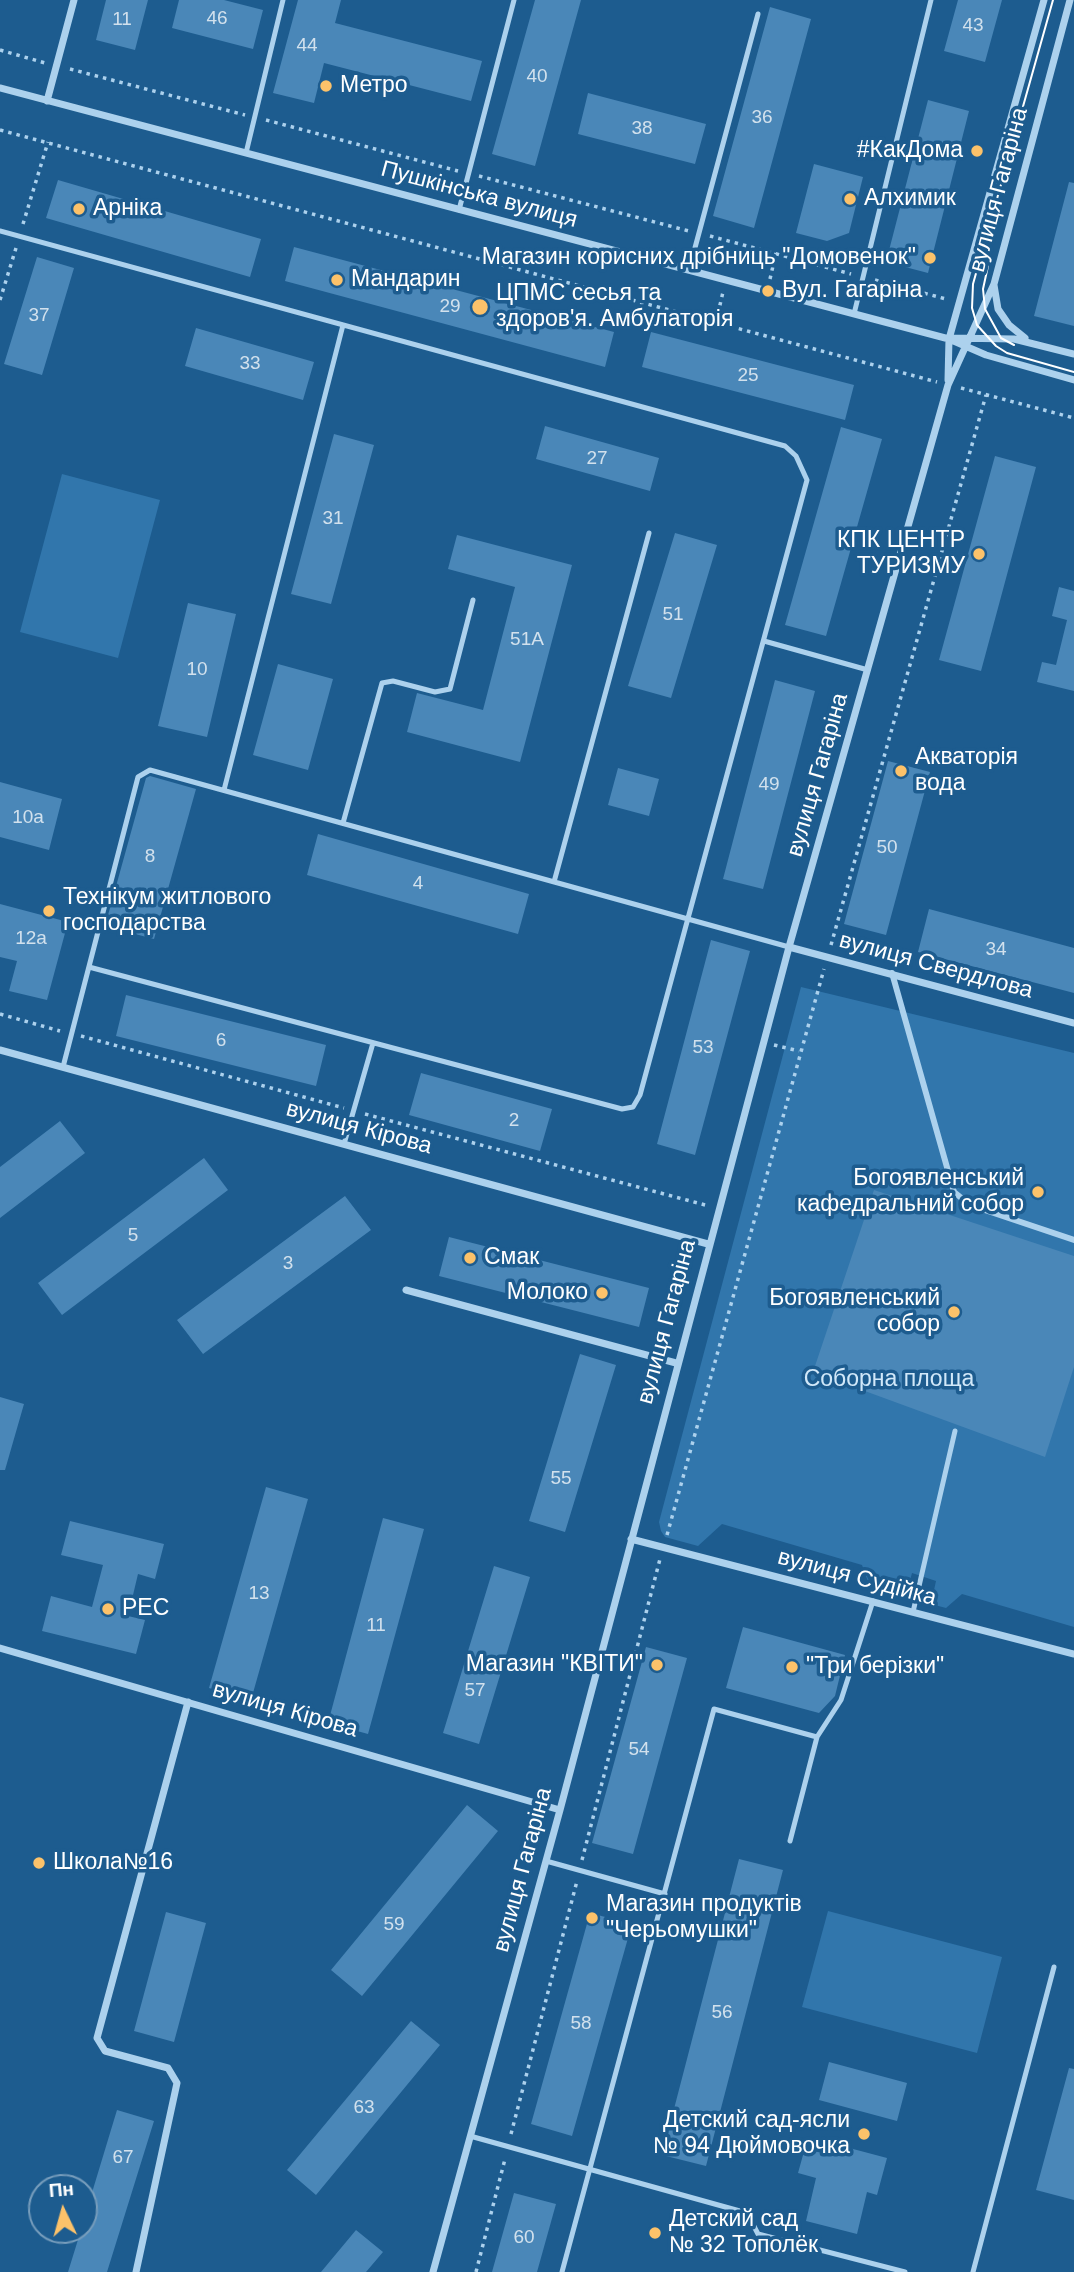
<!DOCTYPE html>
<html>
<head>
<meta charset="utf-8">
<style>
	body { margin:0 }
	#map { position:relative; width:1074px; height:2272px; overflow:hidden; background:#1d5c8f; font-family:Arial,sans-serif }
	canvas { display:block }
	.north { position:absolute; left:28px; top:2174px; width:70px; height:70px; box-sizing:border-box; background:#1d5c8f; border:2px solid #779dbc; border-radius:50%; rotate:355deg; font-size:19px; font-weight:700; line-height:28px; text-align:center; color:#fff }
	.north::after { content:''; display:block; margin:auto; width:24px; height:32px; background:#fcc26a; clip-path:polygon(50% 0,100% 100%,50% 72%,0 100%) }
</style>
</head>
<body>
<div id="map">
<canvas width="1074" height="2272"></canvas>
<div class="north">Пн</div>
</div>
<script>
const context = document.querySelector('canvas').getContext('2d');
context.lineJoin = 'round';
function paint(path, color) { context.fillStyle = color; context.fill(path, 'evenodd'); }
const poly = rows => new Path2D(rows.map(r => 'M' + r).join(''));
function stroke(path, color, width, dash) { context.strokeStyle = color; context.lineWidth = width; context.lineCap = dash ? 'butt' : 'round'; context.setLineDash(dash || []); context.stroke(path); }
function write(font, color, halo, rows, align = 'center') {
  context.font = font + ' Arial,sans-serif'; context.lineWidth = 7; context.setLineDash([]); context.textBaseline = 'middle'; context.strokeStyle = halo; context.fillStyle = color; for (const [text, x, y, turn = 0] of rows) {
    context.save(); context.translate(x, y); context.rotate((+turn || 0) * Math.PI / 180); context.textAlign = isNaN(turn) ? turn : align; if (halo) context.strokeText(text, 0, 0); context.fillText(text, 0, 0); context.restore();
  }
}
paint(poly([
	[62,474,160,500,118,658,20,632],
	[801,987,1074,1053,1074,1627,962,1594,946,1608,931,1604,936,1581,912,1573,905,1599,871,1590,862,1565,722,1524,698,1546,665,1537,661,1531,659,1522],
	[828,1911,1002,1957,977,2053,802,2007]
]), '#3176ac');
paint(poly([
	[106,0,148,0,135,50,96,40],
	[179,0,224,0,263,10,253,49,172,28],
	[298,0,341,0,335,23,482,61,471,101,324,63,314,103,273,93],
	[535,0,581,0,535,166,492,154],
	[958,0,1002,0,985,62,944,51],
	[770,7,811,19,754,228,713,216],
	[588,93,706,124,695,164,578,134],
	[928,100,969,111,928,273,886,262],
	[814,164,863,177,849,233,827,241,796,233],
	[58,180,261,239,250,277,46,218],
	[1069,182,1074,183,1074,326,1034,316],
	[294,247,614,332,605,367,285,281],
	[37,257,74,268,42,375,4,364],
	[196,328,314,362,303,400,185,366],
	[651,332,854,385,845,420,642,367],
	[545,426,659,458,650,491,536,459],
	[841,427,882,439,826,636,785,625],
	[334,434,374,445,331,604,291,594],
	[995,456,1036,467,981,671,939,660],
	[675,533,717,545,671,698,628,686],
	[457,535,572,565,520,762,407,732,417,693,483,710,515,587,448,569],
	[1059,587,1074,591,1074,691,1037,682,1042,662,1056,665,1067,620,1052,616],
	[188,603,236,614,207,737,158,726],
	[278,664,333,679,308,770,253,755],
	[775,680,815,691,763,889,723,879],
	[888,761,930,772,886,935,844,924],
	[618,768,659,779,649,816,608,805],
	[150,776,196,789,154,939,105,926,146,778],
	[0,782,62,799,49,850,0,837],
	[318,834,529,894,518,934,307,875],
	[0,904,68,922,47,1000,9,991,17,961,0,957],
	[929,909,1074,948,1074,993,918,952],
	[711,940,750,951,695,1155,657,1144],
	[126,995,326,1045,316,1086,116,1036],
	[421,1073,552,1109,540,1151,409,1115],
	[60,1121,85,1153,0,1218,0,1167],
	[204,1158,228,1190,62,1315,38,1283],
	[874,1190,1074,1256,1074,1367,1045,1457,813,1372],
	[345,1196,371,1230,203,1354,177,1320],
	[449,1237,649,1288,639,1327,439,1276],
	[580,1354,616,1365,565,1532,529,1521],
	[0,1397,24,1404,5,1470,0,1470],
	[266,1487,308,1499,251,1700,209,1688],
	[383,1518,424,1529,368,1734,328,1723],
	[70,1521,164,1544,155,1579,138,1574,128,1616,145,1620,136,1654,42,1631,51,1596,92,1607,103,1565,61,1555],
	[494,1566,530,1577,479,1744,443,1733],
	[743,1627,845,1655,835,1696,819,1713,726,1688],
	[646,1647,687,1658,633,1854,592,1843],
	[467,1805,498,1831,362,1996,331,1970],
	[739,1859,783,1870,706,2166,662,2155],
	[166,1912,206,1923,174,2042,134,2031],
	[590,1913,632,1924,572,2136,531,2124],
	[411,2021,440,2045,316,2195,287,2170],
	[829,2062,907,2083,897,2121,819,2100],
	[1069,2068,1074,2069,1074,2200,1036,2190],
	[117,2110,154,2121,107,2272,68,2272,81,2230,84,2230,84,2219],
	[808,2137,887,2158,877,2195,867,2192,857,2234,806,2221,816,2178,798,2173],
	[514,2193,556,2204,537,2272,492,2272],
	[356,2230,383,2252,366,2272,321,2272]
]), '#4a87b8');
stroke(poly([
	[0,50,45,63],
	[70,69,245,115],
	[266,120,458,171],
	[0,130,937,382],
	[479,176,689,231],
	[23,224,48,142],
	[710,236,851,274],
	[770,279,776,253],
	[875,280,946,299],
	[0,300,16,248],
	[716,322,723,292],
	[961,388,1074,418],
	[831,945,986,395],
	[0,1014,60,1031],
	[81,1036,344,1108],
	[774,1045,799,1051],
	[365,1114,709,1206],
	[667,1535,824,969],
	[582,1860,660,1559],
	[511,2134,577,1881],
	[476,2272,505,2159]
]), '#acd1ed', 3.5, [3.5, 5]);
stroke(poly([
	[246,153,283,0],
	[459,210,514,0],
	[0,231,785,446,796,456,807,480,640,1095,633,1107,622,1109,89,967],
	[689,270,758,14],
	[854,314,931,0],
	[764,641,868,670],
	[224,790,343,325],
	[343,823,382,683,393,681,435,692,450,689,473,600],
	[554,882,649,533],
	[63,1067,138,777,150,770,789,947],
	[344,1144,373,1043],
	[913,1612,955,1431],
	[790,1841,817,1737],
	[546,1861,665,1894],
	[470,2136,747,2213,758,2234,905,2272],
	[562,2272,714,1709,817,1737,841,1700,873,1601],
	[973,2272,1054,1967]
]), '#acd1ed', 5);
stroke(poly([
	[892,973,954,1192,970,1205,1074,1240]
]), '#acd1ed', 6);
stroke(poly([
	[0,88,949,339,986,355,1074,380],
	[47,101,74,0],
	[994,285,998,309,1009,325,1025,338],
	[949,338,1014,339,1074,354],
	[948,380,949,339,1044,0],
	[789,947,1074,1023],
	[0,1050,708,1244],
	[406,1290,676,1363],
	[631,1539,1074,1654],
	[0,1648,560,1810],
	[136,2272,177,2083,168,2068,105,2051,97,2038,188,1702],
	[433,2272,560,1810,789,947,948,385,994,284,1070,0]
]), '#acd1ed', 7);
stroke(poly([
	[1053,0,973,284,972,308,977,325,996,346,1007,353,1074,372],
	[988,266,983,289,985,309,1001,338,1014,345]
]), '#fff', 2);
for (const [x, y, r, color] of [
	[326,86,7,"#fcc26a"],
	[977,151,7,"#fcc26a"],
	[850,199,7,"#fcc26a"],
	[79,209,7,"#fcc26a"],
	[930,258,7,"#fcc26a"],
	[337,280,7,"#fcc26a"],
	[768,291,7,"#fcc26a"],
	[480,307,9,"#fcc26a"],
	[979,554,7,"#fcc26a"],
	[901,771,7,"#fcc26a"],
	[49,911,7,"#fcc26a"],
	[1038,1192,7,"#fcc26a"],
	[470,1258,7,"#fcc26a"],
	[602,1293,7,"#fcc26a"],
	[954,1312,7,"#fcc26a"],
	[108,1609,7,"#fcc26a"],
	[657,1665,7,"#fcc26a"],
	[792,1667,7,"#fcc26a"],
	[39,1863,7,"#fcc26a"],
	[592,1918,7,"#fcc26a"],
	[864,2134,7,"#fcc26a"],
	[655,2233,7,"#fcc26a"]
]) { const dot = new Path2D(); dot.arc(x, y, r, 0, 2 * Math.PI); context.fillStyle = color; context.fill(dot); stroke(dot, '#1d5c8f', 2.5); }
write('19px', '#d2e1ed', null, [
	["46",217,19],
	["11",122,20],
	["43",973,26],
	["44",307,46],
	["40",537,77],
	["36",762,118],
	["38",642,129],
	["29",450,307],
	["37",39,316],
	["33",250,364],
	["25",748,376],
	["27",597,459],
	["31",333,519],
	["51",673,615],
	["51А",527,640],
	["10",197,670],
	["49",769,785],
	["10а",28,818],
	["50",887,848],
	["8",150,857],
	["4",418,884],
	["12а",31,939],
	["34",996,950],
	["6",221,1041],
	["53",703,1048],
	["2",514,1121],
	["5",133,1236],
	["3",288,1264],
	["55",561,1479],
	["13",259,1594],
	["11",376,1626],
	["57",475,1691],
	["54",639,1750],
	["59",394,1925],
	["56",722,2013],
	["58",581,2024],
	["63",364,2108],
	["67",123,2158],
	["60",524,2238]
]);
write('23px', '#fff', '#1d5c8f', [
	["Метро",340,86],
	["#КакДома",963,151,"right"],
	["Алхимик",864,199],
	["Арніка",93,209],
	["Магазин корисних дрібниць \"Домовенок\"",916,258,"right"],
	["Мандарин",351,280],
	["Вул. Гагаріна",782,291],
	["ЦПМС сесья та",496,294],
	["здоров'я. Амбулаторія",496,320],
	["КПК ЦЕНТР",965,541,"right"],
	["ТУРИЗМУ",965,567,"right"],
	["Акваторія",915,758],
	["вода",915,784],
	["Технікум житлового",63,898],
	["господарства",63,924],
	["Богоявленський",1024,1179,"right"],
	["кафедральний собор",1024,1205,"right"],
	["Смак",484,1258],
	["Молоко",588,1293,"right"],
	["Богоявленський",940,1299,"right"],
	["собор",940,1325,"right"],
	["РЕС",122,1609],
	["Магазин \"КВІТИ\"",643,1665,"right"],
	["\"Три берізки\"",806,1667],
	["Школа№16",53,1863],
	["Магазин продуктів",606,1905],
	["\"Черьомушки\"",606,1931],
	["Детский сад-ясли",850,2121,"right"],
	["№ 94 Дюймовочка",850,2147,"right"],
	["Детский сад",669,2220],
	["№ 32 Тополёк",669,2246]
], 'left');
write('23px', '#fff', '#1d5c8f', [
	["вулиця Гагаріна",999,190,-75],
	["Пушкінська вулиця",479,195,15],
	["вулиця Гагаріна",818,775,-74],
	["вулиця Свердлова",936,966,15],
	["вулиця Кірова",359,1128,15],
	["вулиця Гагаріна",667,1322,-75],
	["вулиця Судійка",857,1578,15],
	["вулиця Кірова",285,1710,16],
	["вулиця Гагаріна",523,1870,-75]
]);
write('23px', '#d1e8f9', '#1d5c8f', [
	["Соборна площа",889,1380]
]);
</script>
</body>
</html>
